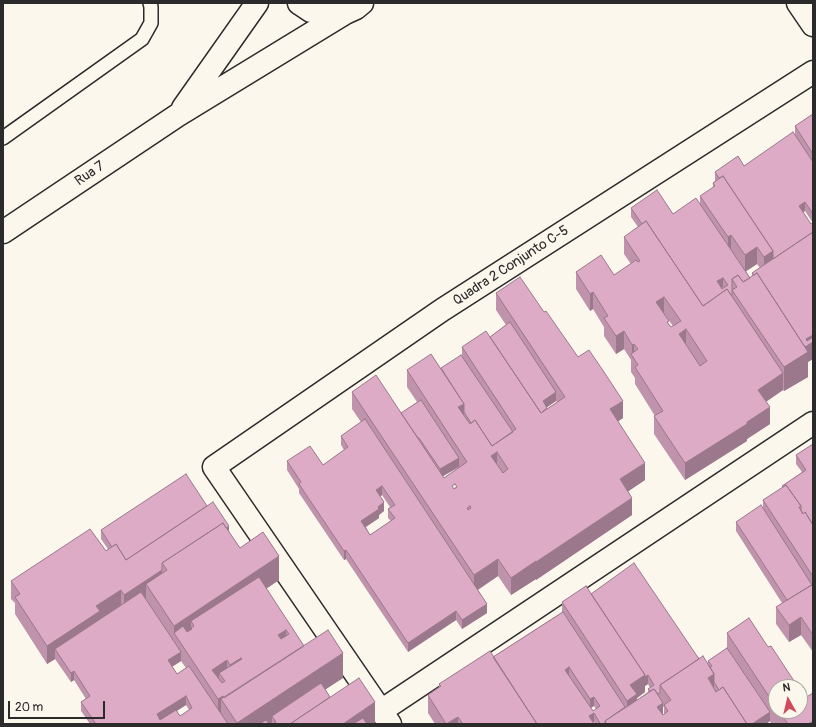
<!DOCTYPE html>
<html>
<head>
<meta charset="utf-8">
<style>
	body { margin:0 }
	#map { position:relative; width:816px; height:727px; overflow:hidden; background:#fbf7ec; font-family:Pangolin,sans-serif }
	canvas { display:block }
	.frame { position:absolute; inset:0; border:4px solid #2b2b2b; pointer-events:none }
	.north { position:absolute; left:768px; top:679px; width:40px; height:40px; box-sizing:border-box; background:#fbf7ec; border:1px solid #a8a59f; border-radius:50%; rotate:352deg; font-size:11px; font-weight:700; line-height:16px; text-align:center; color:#2b2b2b }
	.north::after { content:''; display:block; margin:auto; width:14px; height:18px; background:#d1495b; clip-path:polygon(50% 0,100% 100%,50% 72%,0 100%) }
	.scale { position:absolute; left:8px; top:701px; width:97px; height:18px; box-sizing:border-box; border:2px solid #2b2b2b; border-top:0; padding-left:5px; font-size:12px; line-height:14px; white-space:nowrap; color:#2b2b2b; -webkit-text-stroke:3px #fbf7ec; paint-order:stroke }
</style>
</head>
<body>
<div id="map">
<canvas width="816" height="727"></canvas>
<div class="frame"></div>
<div class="north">N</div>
<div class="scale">20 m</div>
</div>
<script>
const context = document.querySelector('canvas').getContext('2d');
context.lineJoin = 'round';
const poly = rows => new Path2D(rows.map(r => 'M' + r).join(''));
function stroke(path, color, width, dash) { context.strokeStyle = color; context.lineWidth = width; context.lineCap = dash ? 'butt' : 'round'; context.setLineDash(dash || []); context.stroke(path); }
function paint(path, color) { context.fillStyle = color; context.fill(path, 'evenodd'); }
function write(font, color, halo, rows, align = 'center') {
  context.font = font + ' Pangolin,sans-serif'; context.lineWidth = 4; context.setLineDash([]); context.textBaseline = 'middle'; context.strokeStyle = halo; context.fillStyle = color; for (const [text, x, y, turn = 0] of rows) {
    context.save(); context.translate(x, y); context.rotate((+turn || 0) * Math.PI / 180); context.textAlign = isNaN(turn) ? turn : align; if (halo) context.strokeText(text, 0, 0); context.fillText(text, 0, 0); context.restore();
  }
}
const service = poly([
	[3,138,142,39,151,23,151,7,150,3]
]);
const minor = poly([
	[798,3,813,25],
	[381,711,813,423],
	[390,724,214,467,442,310,813,72]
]);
const secondary = poly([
	[299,3,311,11,328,14,345,13,356,8,362,3],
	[183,108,257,3],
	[3,232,178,115,345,13]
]);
stroke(service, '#2b2b2b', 16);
stroke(minor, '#2b2b2b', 25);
stroke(secondary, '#2b2b2b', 25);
stroke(service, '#fbf7ec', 13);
stroke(minor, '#fbf7ec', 22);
stroke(secondary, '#fbf7ec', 22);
paint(poly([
	[813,114,813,223,805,211,803,212,811,224,813,223,813,359,808,362,808,377,784,391,783,390,766,402,770,424,747,439,747,441,685,480,654,434,654,416,655,416,635,384,635,378,631,372,631,360,624,349,616,354,604,336,604,327,593,309,590,311,576,289,576,272,614,275,631,264,624,254,624,237,638,227,631,217,631,208,673,214,700,204,700,196,713,188,713,183,715,181,715,172,744,166,795,134,795,126],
	[757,264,760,268,752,273,752,276,750,278,746,271],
	[664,314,673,326,671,327,669,324],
	[496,293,544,312,623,418,618,421,645,480,628,491,632,515,536,580,536,579,511,595,498,576,478,590,487,613,462,629,456,620,408,652,346,559,344,560,299,493,299,489,287,470,287,461,323,465,344,450,341,445,341,436,361,422,352,409,352,392,401,413,417,402,407,387,407,370,441,368,462,355,462,347,490,337,506,325,496,310],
	[556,401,557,402,547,409,547,407],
	[459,466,459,467,444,478,443,476],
	[455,484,457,486,453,489,452,486],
	[382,495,390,507,388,509,388,518,391,521,370,535,366,527,379,518,379,515,384,511,380,497],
	[813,444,813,652,801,635,789,642,776,624,776,607,782,603,736,531,736,522,763,508,763,500,782,488,782,486,802,472,796,464,796,455],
	[207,506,229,532,240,548,279,580,266,589,304,646,343,678,325,689,330,697,375,724,90,724,81,711,81,702,86,699,74,680,71,682,55,659,47,664,15,614,15,603,11,599,11,581,106,551,108,549,101,539,101,530],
	[181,661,186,668,177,674,172,667],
	[186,705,189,710,180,716,177,711],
	[591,594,708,663,708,661,727,648,727,633,776,687,776,711,800,711,813,724,771,724,770,721,766,724,595,724,594,722,593,722,594,724,435,724,428,713,428,695,439,687,439,684,493,657,562,612,562,602],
	[648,684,650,688,648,689,648,692,637,700,637,698,645,692,645,686],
	[594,706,596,709,593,711,591,708],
	[663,706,664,708,664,714,663,715]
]), '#bf93ab');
paint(poly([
	[805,202,805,211,799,215,799,206],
	[731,235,731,252,728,254,728,237],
	[757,247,757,264,745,272,745,255],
	[773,251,773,268,764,274,764,257],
	[723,278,723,287,717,290,717,281],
	[593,292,593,309,590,311,590,294],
	[664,297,664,314,656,302],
	[686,329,686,346,679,334],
	[624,331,624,349,616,354,616,336],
	[813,335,813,359,808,362,808,377,784,391,784,367,806,339],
	[634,344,634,359,632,356,632,345],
	[783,373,783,390,758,407,758,390],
	[556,392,556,401,543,410,543,401],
	[623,401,623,418,610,427,610,409],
	[464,404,464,421,458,407],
	[770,407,770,424,747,439,747,441,685,480,685,463],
	[497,452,497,469,491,456],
	[459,458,459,467,440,478,440,469],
	[645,463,645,480,620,497,620,479],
	[382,486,382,495,376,499,376,490],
	[632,498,632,515,536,580,536,562],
	[384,502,384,511,379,515,379,518,361,530,361,521],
	[229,526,229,543,167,570],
	[346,550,346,559,344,560,344,551],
	[279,556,279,580,194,637,194,626,191,621,191,638,174,633,174,626],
	[498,559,498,576,474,592,474,575],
	[536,561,536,579,511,595,511,578],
	[162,570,162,587,146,584,146,598,124,613,124,595],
	[812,575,813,575,813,592,812,593],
	[121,590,121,607,55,649,55,659,47,664,47,646,96,606],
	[487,604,487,613,462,629,462,620],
	[456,611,456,620,408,652,408,643],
	[801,617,801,635,789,642,789,625],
	[286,630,286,647,278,635],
	[181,652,181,661,168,669,168,660],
	[343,653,343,678,276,722,272,716,272,724,237,724,237,723],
	[241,658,241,675,230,682,230,665],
	[227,660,227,677,219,673,219,682,212,670],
	[569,667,569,676,565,670],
	[74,671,74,680,71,682,71,673],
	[714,674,714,691,708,678],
	[645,675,648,675,648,684,645,686,645,692,637,698,637,712,627,714,627,701,630,685],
	[186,696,186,705,157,723,157,714],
	[223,696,223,702,221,699,221,714,218,717,218,699],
	[594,697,594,706,590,708,590,699],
	[375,702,375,724,343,724],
	[663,703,663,720,657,707],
	[770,712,770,721,766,724,752,724],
	[594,713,594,722,591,724,589,716],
	[458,717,458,724,447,724],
	[813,721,813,724,808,724]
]), '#9b788b');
const building = poly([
	[813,114,813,154,795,126,813,114],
	[793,132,813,162,813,214,805,202,799,206,811,224,813,223,813,232,773,259,773,251,723,176,719,178,715,172,738,156,744,166,793,132],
	[723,176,773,251,764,257,757,247,745,255,731,235,728,237,700,196,715,186,713,183,723,176],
	[657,190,673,214,696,198,750,278,743,282,738,275,732,279,732,295,731,295,727,289,703,306,646,221,642,224,631,208,657,190],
	[723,278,728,285,722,289,717,281,723,278],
	[646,221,703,306,727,289,783,373,758,390,770,407,747,422,747,424,685,463,654,416,663,411,635,367,638,365,631,354,638,349,634,344,632,345,624,331,616,336,604,318,608,316,593,292,590,294,576,272,601,255,614,275,636,260,638,262,640,261,624,237,646,221],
	[664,297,681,321,671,327,667,322,669,321,656,302,664,297],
	[686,329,707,361,700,366,679,334,686,329],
	[813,232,813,335,806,339,807,341,813,337,813,342,805,347,757,273,754,275,752,273,813,232],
	[757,273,808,352,784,367,732,290,737,287,732,279,738,275,743,282,757,273],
	[520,277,544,312,546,311,578,357,589,350,604,372,623,401,610,409,645,463,620,479,632,498,536,562,536,561,511,578,498,559,474,575,352,392,376,375,444,478,467,462,407,370,431,354,464,404,458,407,470,424,475,420,492,446,516,429,462,347,486,331,541,413,565,397,496,293,520,277],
	[497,452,508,469,503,473,491,456,497,452],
	[455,484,457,487,454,489,452,486,455,484],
	[470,506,471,508,468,510,467,508,470,506],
	[510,322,556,392,543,401,547,408,542,412,541,413,490,337,510,322],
	[461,355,513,432,492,446,475,420,471,423,464,412,464,404,441,368,461,355],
	[421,400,459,458,440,469,419,438,418,438,401,413,421,400],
	[365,419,487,604,462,620,456,611,408,643,346,550,344,551,299,484,301,482,287,461,310,446,323,465,348,447,341,436,365,419],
	[382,486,395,505,388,509,395,518,370,535,361,521,379,509,378,507,384,502,376,490,382,486],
	[813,444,813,525,805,512,803,514,801,510,801,506,786,485,783,487,782,486,806,470,796,455,813,444],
	[186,474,207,506,126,560,116,544,112,547,101,530,186,474],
	[786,485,801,506,799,507,803,514,805,512,813,525,813,575,812,575,763,500,786,485],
	[213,502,229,526,226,528,223,523,162,563,162,570,124,595,121,590,96,606,100,611,47,646,15,597,20,594,11,581,90,529,106,551,116,544,126,560,213,502],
	[761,505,812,585,787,600,736,522,761,505],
	[223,523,240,548,263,532,279,556,174,626,146,584,167,570,162,563,223,523],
	[634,563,699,659,660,685,660,693,658,694,654,689,650,691,648,689,654,685,648,675,645,677,645,675,591,594,634,563],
	[259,577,304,646,224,698,223,696,218,699,174,633,183,626,187,632,192,629,191,628,194,626,191,621,259,577],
	[286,630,289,634,281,639,278,635,286,630],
	[241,658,242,659,219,673,225,681,222,683,212,670,227,660,230,665,241,658],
	[813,584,813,635,801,617,789,625,776,607,813,584],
	[586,586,645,675,630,685,637,694,627,701,562,602,586,586],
	[141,592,181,652,168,660,177,674,189,666,228,724,96,724,81,702,90,696,74,671,71,673,55,649,141,592],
	[186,696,192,708,180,716,176,710,160,720,157,714,186,696],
	[563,612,625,707,605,721,605,724,599,724,600,723,594,713,589,716,594,724,537,724,493,657,563,612],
	[569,667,590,699,594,697,600,706,593,711,565,670,569,667],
	[749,618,768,647,771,646,798,687,776,687,776,707,727,633,749,618],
	[328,630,343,653,237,723,221,699,328,630],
	[727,648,770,712,752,724,747,724,723,687,719,690,714,682,714,674,710,667,712,666,708,661,727,648],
	[490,651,537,724,463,724,458,717,446,724,428,695,441,686,439,684,490,651],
	[703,656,714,674,708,678,716,692,723,687,747,724,607,724,605,721,654,689,663,703,657,707,663,715,668,711,664,705,671,700,660,685,703,656],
	[359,678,375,702,343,724,290,724,359,678],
	[321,683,330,697,290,724,273,724,276,722,272,716,321,683],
	[800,690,805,698,813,693,813,721,808,724,788,724,779,711,800,711,800,690],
	[363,718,367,724,353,724,363,718],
	[266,720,269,724,260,724,266,720]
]);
paint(building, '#deabc7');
stroke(building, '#9b788b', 1);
write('14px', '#2b2b2b', '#fbf7ec', [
	["Rua 7",90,174,-34],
	["Quadra 2 Conjunto C-5",511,266,-33]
]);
</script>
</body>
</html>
